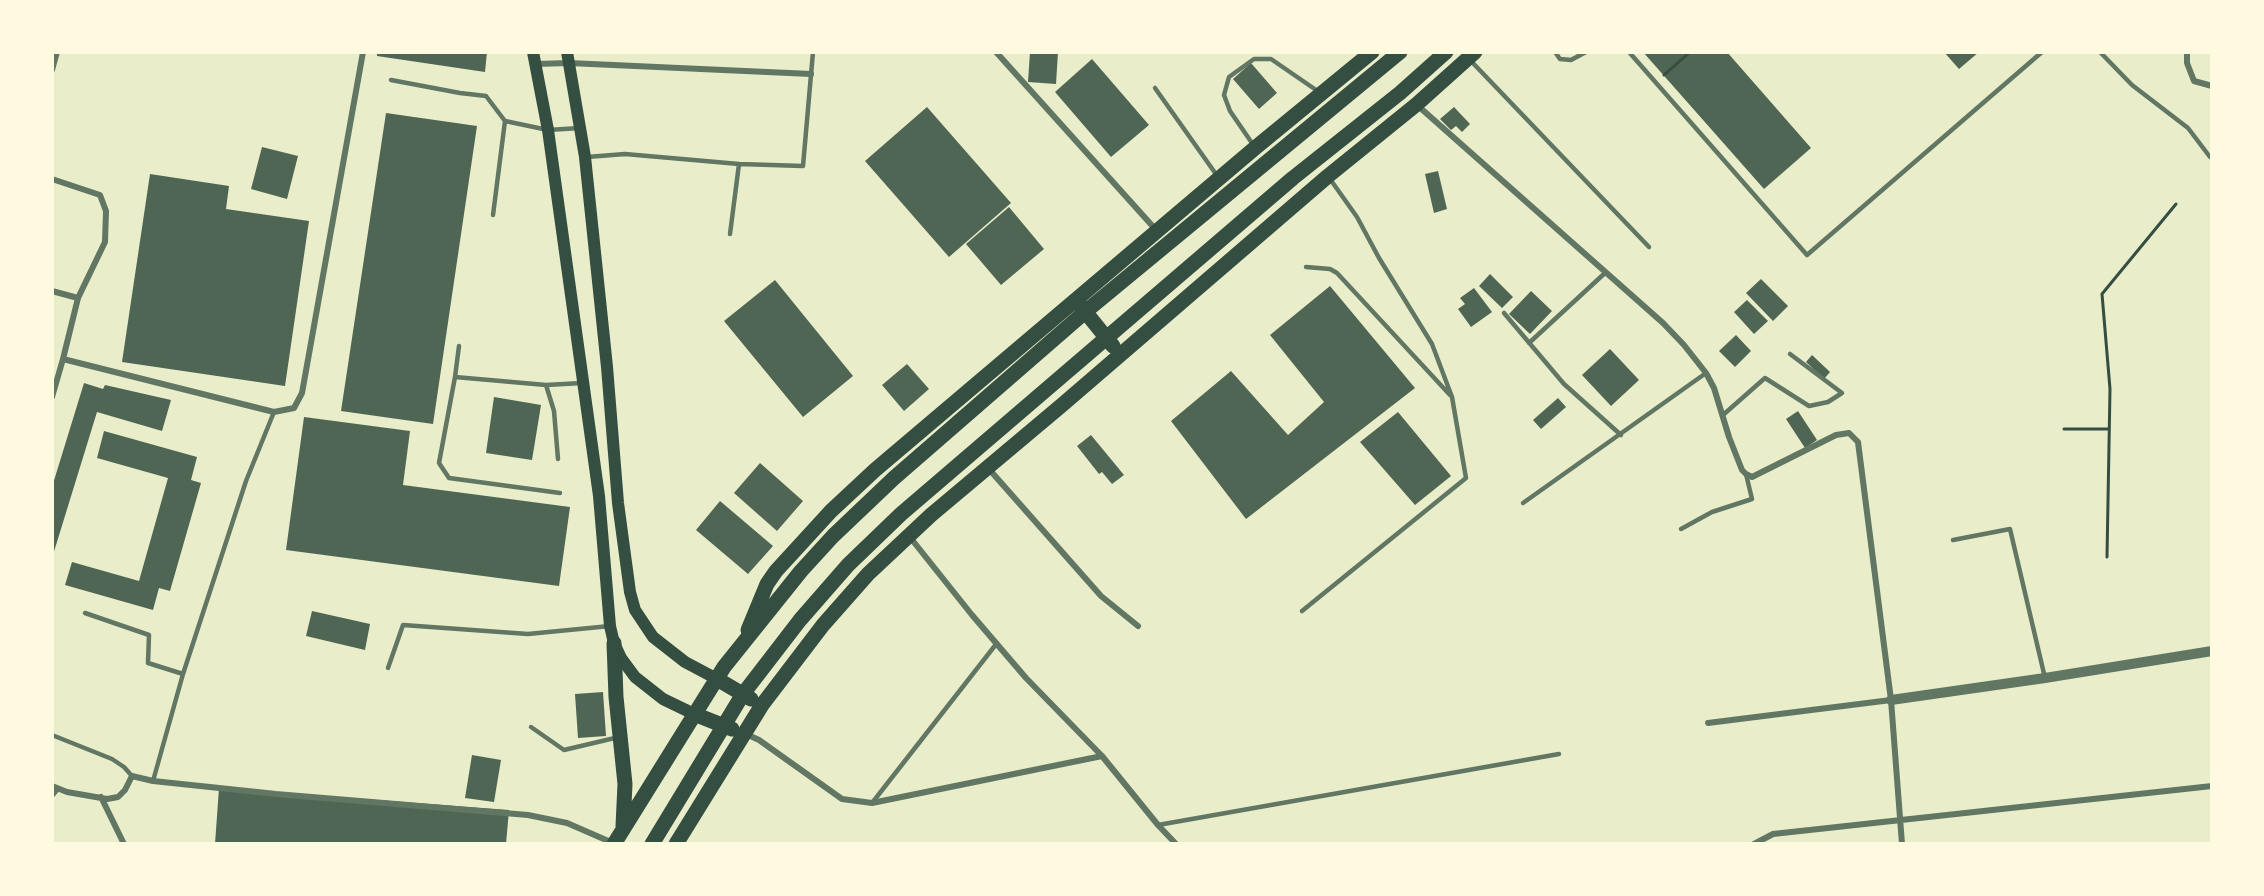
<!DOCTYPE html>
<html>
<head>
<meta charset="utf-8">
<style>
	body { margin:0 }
	#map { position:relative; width:2264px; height:896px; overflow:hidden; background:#e9edc9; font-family:Mulish,sans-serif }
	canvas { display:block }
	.frame { position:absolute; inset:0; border:54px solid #fefae0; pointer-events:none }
</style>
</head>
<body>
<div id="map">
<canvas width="2264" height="896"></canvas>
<div class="frame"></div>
</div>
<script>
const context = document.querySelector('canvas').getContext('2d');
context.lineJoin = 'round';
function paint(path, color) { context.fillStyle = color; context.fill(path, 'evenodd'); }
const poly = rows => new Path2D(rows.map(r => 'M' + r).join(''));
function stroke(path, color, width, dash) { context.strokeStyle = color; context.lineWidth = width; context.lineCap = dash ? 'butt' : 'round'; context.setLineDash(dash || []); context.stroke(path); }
paint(poly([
	[377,52,487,52,485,72,377,56],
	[1030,52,1058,52,1056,84,1028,82],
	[1643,52,1727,52,1811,148,1764,189],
	[1944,52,1979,52,1959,69],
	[1092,59,1149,125,1111,157,1055,92],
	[1251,63,1277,93,1259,109,1233,79],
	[927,107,1011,203,949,257,865,161],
	[1454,107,1470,124,1462,132,1456,126,1451,130,1440,119],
	[386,113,477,126,433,424,341,411],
	[262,147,298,156,287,199,251,189],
	[1438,171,1447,209,1434,213,1425,174],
	[150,174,229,186,226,209,309,221,285,386,122,362],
	[1009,207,1044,249,1001,285,966,244],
	[1490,274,1513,297,1502,308,1479,286],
	[1761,279,1788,306,1773,321,1746,293],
	[775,280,853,376,803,417,724,321],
	[1330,286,1415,388,1246,519,1171,421,1231,371,1288,435,1324,402,1270,335],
	[1474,288,1492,312,1471,327,1458,309,1465,304,1460,298],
	[1531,291,1552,311,1530,334,1509,314],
	[1747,300,1768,321,1754,334,1734,312],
	[1736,335,1751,351,1735,367,1719,351],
	[1610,349,1639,380,1611,406,1582,375],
	[1812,355,1830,372,1824,379,1806,362],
	[907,364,929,389,904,411,882,385],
	[84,383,103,389,105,385,171,400,162,431,97,412,52,558,52,487],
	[494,397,541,405,532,460,486,453],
	[1558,398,1566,407,1541,429,1533,420],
	[1798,411,1817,440,1805,448,1786,419],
	[1398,412,1451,476,1415,505,1360,442],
	[304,417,410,431,403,485,570,507,559,586,286,550],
	[104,431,197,457,191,480,201,483,170,591,159,588,153,610,65,585,72,562,139,581,168,478,97,458],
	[1091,435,1124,475,1112,484,1102,472,1099,474,1077,446],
	[760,463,803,501,777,531,734,493],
	[720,501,773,546,748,574,696,530],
	[312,611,370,624,365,650,306,636],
	[603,692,606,736,578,738,575,694],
	[472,755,501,760,494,802,465,798],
	[219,788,509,810,506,844,215,844]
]), '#4f6655');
stroke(poly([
	[1664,75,1690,52],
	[2064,429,2109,429],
	[2107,557,2110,389,2102,294,2176,204]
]), '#344e41', 3);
stroke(poly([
	[1555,52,1560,59,1571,60,1586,52],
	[1629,52,1807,255,2042,52],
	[2100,52,2132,85,2188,128,2210,157],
	[1470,60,1649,247],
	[391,80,460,93,486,96,505,121,548,130,580,128],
	[1155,88,1218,177],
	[1254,146,1230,111,1224,95,1229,77,1254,59,1271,59,1319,92],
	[587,157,625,154,739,164,803,166,813,52],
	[493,215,505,121],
	[730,234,739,164],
	[1306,267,1330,269,1337,273,1450,395],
	[1504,313,1564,384,1621,435],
	[1529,343,1605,273],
	[459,346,455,377,439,463,449,478,560,493],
	[455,377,546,385,554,411,558,459],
	[546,385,582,383],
	[1723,415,1765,378,1809,406,1828,402,1842,393,1790,354],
	[1523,503,1706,373],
	[1681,529,1712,512,1752,499,1746,474],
	[1953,540,2010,529,2045,678],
	[1302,611,1466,478,1452,397,1432,344,1379,258,1357,217,1330,179],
	[85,613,149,635,148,663,183,674],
	[388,668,403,625,528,634,610,626],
	[531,727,564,750,619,737],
	[52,735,112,759,124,767,132,776],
	[153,781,183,674,246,481,274,412],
	[52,796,58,789],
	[872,803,997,643],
	[1158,825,1559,754]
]), '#617663', 4.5);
stroke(poly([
	[996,52,1157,231],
	[2187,52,2187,63,2194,81,2212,86],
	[536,64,569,63,811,74],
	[52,70,57,52],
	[1417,105,1663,323,1684,345,1706,373,1714,388,1729,437,1742,470,1746,474,1752,477,1836,435,1849,433,1858,442,1891,700,1902,844],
	[52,179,100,195,106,211,105,242,78,298],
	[52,291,78,298,63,359],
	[52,397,63,359,274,412,294,408,302,393,363,52],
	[988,468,1101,596,1138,626],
	[909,536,972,615,1026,678,1102,756,1158,825,1176,844],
	[1708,723,1891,700],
	[744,733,759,740,842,799,872,803,1102,756],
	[52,786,67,792,107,799,118,797,125,790,132,776,153,781,276,794,528,815,567,823,613,843],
	[101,797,124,844],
	[1754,844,1773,834,2212,786]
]), '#617663', 6);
stroke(poly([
	[1891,700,2045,678,2212,651]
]), '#617663', 10);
stroke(poly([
	[533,52,548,130,599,496,610,626,614,643,621,658,635,677,663,699,694,714],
	[567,52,585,157,607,367,618,503,630,592,635,610,653,637,685,662,717,679]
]), '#344e41', 12);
stroke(poly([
	[1079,304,1113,346],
	[748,630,767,584,776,571,831,511,875,470,1255,148,1372,52],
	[614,643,616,697,625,784,623,826],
	[717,679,751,699],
	[694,714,732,729],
	[614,844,724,667,801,571,833,536,894,478,1085,312,1400,52],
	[652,844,743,694,800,620,848,565,901,514,1293,178,1400,93,1446,52],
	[676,844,762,705,823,625,868,574,931,515,1062,405,1328,176,1417,104,1475,52]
]), '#344e41', 15);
</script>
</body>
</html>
